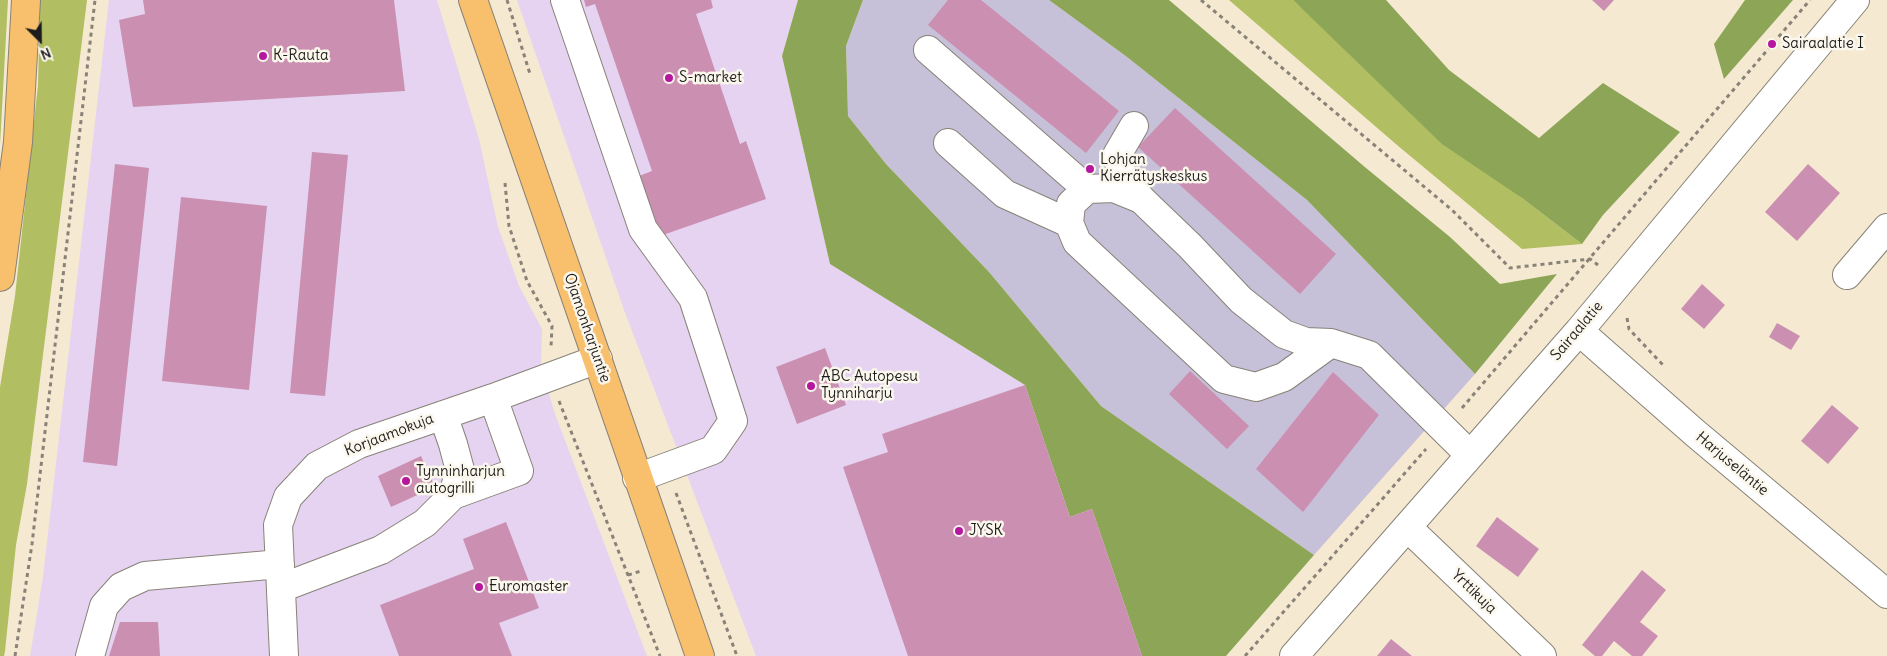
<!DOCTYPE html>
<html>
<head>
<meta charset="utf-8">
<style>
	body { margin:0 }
	#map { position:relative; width:1887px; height:656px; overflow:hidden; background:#f5e9d2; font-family:Delius,sans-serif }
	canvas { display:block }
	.north { position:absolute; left:15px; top:15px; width:50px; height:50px; -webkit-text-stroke:4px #fbf7ec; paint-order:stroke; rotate:157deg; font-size:14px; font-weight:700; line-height:20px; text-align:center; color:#1c1c1c }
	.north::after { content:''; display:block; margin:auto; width:18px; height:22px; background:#1c1c1c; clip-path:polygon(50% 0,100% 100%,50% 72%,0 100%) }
</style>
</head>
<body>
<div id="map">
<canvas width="1887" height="656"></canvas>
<div class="north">N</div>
</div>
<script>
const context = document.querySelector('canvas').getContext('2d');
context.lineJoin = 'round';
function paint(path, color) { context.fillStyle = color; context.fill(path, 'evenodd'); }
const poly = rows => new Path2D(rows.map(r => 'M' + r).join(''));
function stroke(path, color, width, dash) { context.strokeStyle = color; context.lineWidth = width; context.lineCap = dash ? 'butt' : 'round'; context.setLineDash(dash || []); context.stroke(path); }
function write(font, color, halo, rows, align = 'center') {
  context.font = font + ' Delius,sans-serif'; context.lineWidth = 5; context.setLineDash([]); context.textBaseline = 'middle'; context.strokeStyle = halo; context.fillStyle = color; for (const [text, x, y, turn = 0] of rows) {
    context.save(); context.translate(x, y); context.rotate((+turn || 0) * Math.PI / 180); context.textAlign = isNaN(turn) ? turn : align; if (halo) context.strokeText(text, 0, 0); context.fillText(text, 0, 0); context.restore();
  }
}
paint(poly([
	[109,0,437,0,479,139,498,227,519,286,542,329,541,367,555,414,647,656,30,656,43,577],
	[517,0,798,0,782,56,830,264,1025,385,1070,517,1092,509,1142,656,756,656,624,310]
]), '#e5d3f1');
paint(poly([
	[863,0,1049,0,1127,57,1307,200,1475,374,1314,555,1101,406,989,272,886,164,848,116,846,46]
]), '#c7c0d9');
paint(poly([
	[0,0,8,0,0,145],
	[40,0,87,0,27,484,16,545,5,651,4,656,0,656,0,387,15,296,38,85],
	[1229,0,1293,0,1323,28,1522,198,1582,244,1522,249,1397,145]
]), '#b1be61');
paint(poly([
	[798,0,863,0,846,46,848,116,886,164,989,272,1101,406,1314,555,1226,656,1142,656,1092,509,1070,517,1025,385,830,264,782,56],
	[1049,0,1169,0,1366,168,1450,237,1500,284,1557,274,1475,374,1307,200,1127,57],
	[1293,0,1386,0,1449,70,1539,138,1603,83,1680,132,1603,215,1582,244,1522,198,1442,144],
	[1745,0,1793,0,1724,79,1714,44]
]), '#8ca557');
paint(poly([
	[143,0,394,0,405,91,133,107,119,20,145,14],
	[584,0,711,0,713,8,696,14,740,144,746,141,766,199,660,236,639,176,652,171,595,4,586,7],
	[948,0,981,0,1119,111,1086,153,928,25],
	[1592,0,1614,0,1604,11],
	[1175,108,1336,254,1300,294,1138,147],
	[312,152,348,155,325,396,290,393],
	[115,164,149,168,117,466,83,462],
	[1808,164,1840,193,1797,241,1765,212],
	[181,197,267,206,249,390,162,381],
	[1702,284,1725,305,1704,329,1681,309],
	[1777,323,1800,336,1791,350,1769,337],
	[825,348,846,405,797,424,776,367],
	[1190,371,1249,426,1227,449,1169,394],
	[1333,372,1379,415,1303,512,1256,469],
	[1025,385,1070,517,1092,509,1142,656,908,656,843,467,888,452,882,434],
	[1832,405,1859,428,1828,464,1801,441],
	[421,456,435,487,391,507,378,476],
	[1497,517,1539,549,1518,577,1476,546],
	[506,522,539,608,499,623,512,656,399,656,380,605,474,569,463,539],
	[1642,570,1666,590,1640,622,1658,636,1642,656,1632,656,1614,641,1602,656,1595,656,1582,645],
	[120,622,158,622,160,656,109,656],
	[1391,639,1412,656,1377,656]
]), '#cb8fb1');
const minor = poly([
	[565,0,643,229,693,298,733,421,713,450,637,478],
	[928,50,1087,189],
	[1134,126,1117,155,1122,174,1141,199],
	[948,143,1005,194,1069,223],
	[1847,275,1887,228],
	[1579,331,1695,433,1887,594],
	[1331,343,1284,377,1256,387,1224,379,1077,242,1069,223,1071,204,1087,189,1114,188,1141,199,1190,246,1241,300,1284,334,1306,342,1331,343,1369,355,1470,455],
	[453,495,519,471,493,398],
	[1407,527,1542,656],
	[281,588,381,550,425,523,453,495,460,470,453,444,443,415],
	[90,656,104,606,121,587,145,576,280,564],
	[284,656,278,525,288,497,317,466,359,444,493,398,598,359],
	[1294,656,1579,331,1855,0]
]);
const major = poly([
	[473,0,700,656]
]);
const highway = poly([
	[0,277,18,142,26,0]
]);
stroke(minor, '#888277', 30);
stroke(major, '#888277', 30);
stroke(highway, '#888277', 30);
stroke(poly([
	[507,0,530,74],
	[1201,0,1452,210,1510,268,1590,259,1598,265],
	[505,183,509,226,527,281,552,326,551,347],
	[1627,318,1629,329,1663,365],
	[559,401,660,656],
	[1462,408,1810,0],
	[676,493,737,656],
	[628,575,641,571],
	[15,656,32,544,95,0],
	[1245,656,1426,449]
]), '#888277', 3, [4, 4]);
stroke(minor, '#fff', 28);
stroke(major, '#f8bf6c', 28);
stroke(highway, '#f8bf6c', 28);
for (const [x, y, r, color] of [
	[1772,44,5,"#b5179e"],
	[263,56,5,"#b5179e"],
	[669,78,5,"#b5179e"],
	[1090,169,5,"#b5179e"],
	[811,386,5,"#b5179e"],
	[406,481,5,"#b5179e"],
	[959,531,5,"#b5179e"],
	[479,587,5,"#b5179e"]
]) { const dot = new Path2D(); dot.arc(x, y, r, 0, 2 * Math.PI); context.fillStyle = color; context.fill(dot); stroke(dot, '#fbf7ec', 2); }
write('15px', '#1c1c1c', '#fbf7ec', [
	["Sairaalatie I",1782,44],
	["K-Rauta",273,56],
	["S-market",679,78],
	["Lohjan",1100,160],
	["Kierrätyskeskus",1100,177],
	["ABC Autopesu",821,377],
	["Tynniharju",821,394],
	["Tynninharjun",416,472],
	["autogrilli",416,489],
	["JYSK",969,531],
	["Euromaster",489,587]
], 'left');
write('15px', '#1c1c1c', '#fbf7ec', [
	["Ojamonharjuntie",587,328,71],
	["Sairaalatie",1577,331,-50],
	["Korjaamokuja",389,435,-21],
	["Harjuseläntie",1732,464,40],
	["Yrttikuja",1474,592,44]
]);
</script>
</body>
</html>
